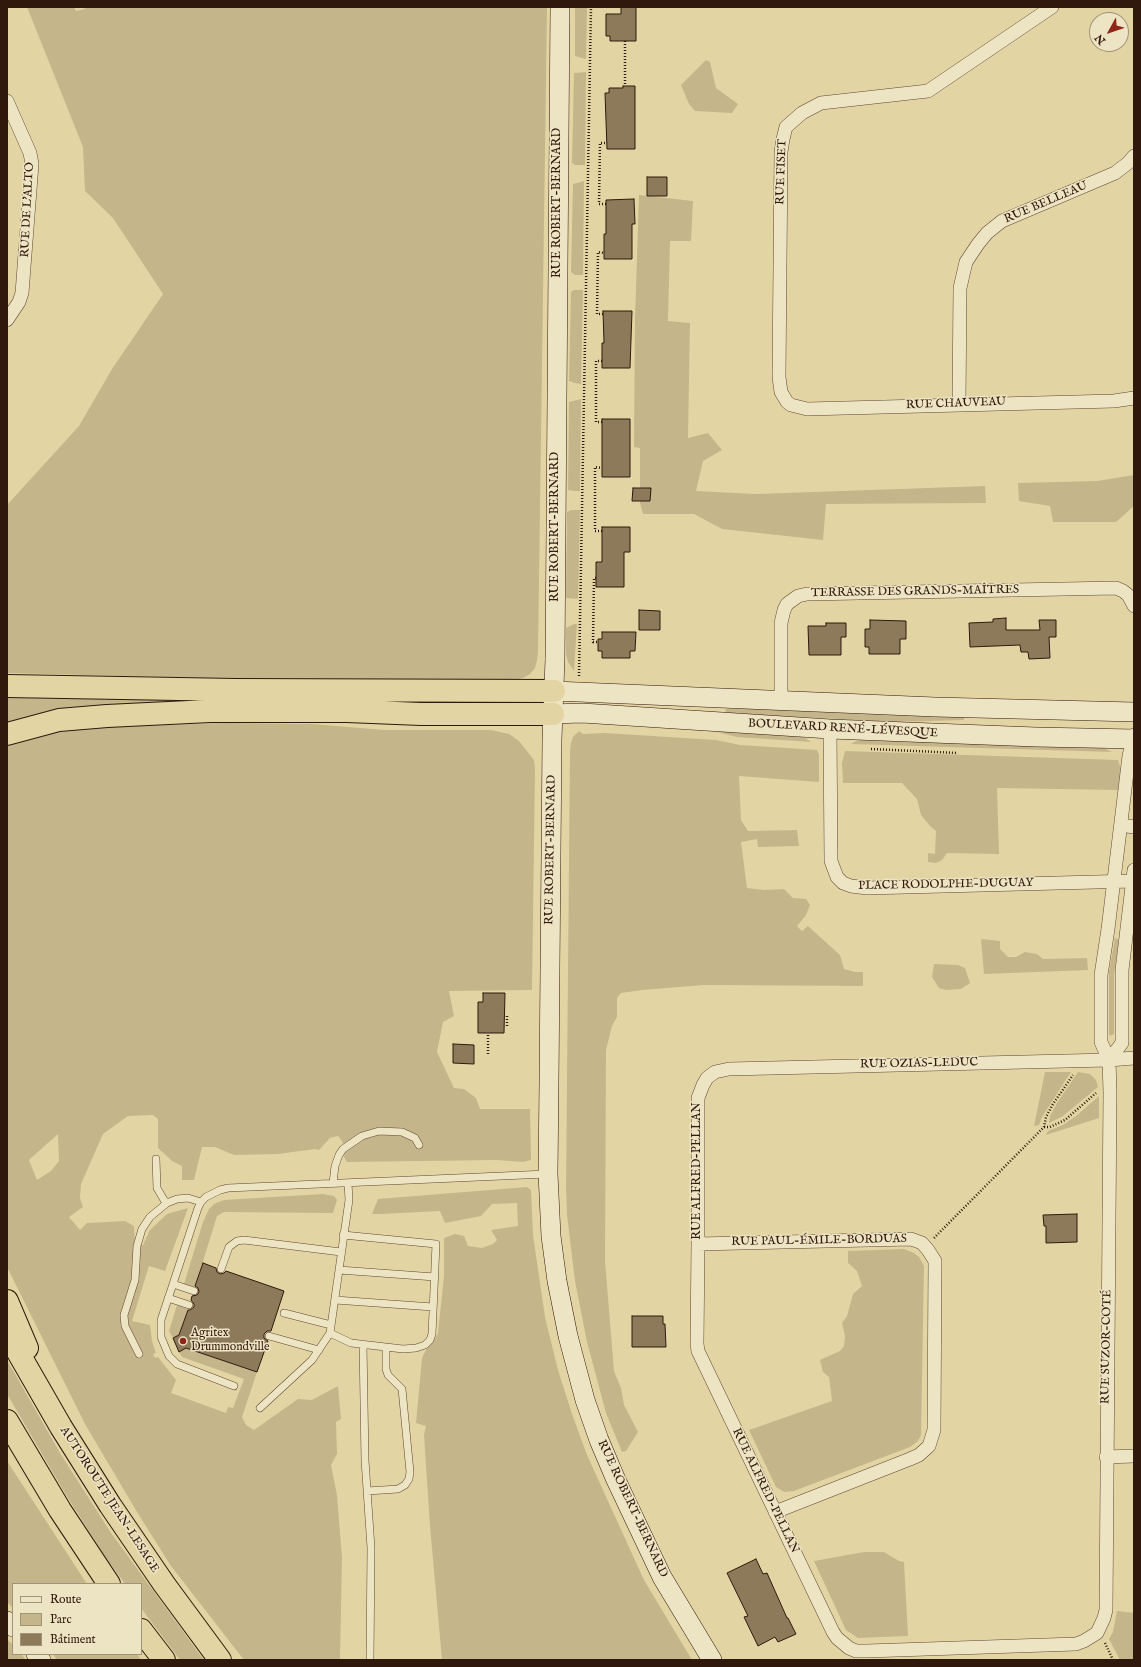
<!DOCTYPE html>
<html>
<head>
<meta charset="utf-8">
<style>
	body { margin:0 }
	#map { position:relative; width:1141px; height:1667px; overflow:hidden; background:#e3d5a3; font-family:"IM FELL English",serif }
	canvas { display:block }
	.frame { position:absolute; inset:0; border:8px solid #30180d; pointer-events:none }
	.legend { position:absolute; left:12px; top:1583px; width:130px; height:72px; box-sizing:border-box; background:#ede4c3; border:1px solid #a1927a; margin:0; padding:5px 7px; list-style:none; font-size:12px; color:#30180d }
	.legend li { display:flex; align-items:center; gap:8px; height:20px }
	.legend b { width:20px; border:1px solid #a1927a }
	.north { position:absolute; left:1089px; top:12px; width:40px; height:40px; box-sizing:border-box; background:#ede4c3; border:1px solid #a1927a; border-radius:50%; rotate:230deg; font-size:11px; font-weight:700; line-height:16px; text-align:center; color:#30180d }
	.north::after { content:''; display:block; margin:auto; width:14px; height:18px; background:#8f2418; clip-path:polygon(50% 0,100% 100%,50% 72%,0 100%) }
</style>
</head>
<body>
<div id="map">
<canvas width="1141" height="1667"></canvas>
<div class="frame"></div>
<ul class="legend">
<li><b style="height:5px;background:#ede4c3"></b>Route</li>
<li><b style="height:11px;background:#c5b58a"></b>Parc</li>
<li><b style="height:11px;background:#8d7a5b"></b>Bâtiment</li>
</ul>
<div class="north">N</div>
</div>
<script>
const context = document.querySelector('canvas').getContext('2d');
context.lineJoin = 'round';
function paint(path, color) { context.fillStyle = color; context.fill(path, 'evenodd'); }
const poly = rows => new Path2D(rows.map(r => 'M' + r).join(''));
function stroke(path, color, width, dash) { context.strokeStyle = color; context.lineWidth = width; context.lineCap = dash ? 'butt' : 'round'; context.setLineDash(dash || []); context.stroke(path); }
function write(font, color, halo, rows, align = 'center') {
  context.font = font + ' "IM FELL English",serif'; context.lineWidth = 3; context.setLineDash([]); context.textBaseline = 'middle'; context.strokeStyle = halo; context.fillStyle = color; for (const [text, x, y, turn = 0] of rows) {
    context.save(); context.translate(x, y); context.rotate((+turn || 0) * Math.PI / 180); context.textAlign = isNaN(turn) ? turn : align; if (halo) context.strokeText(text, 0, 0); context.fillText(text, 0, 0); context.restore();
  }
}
paint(poly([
	[27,7,74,7,76,11,85,9,84,7,547,7,538,652,537,660,535,668,530,674,523,678,513,680,204,678,7,673,7,505,79,426,112,369,163,294,113,218,85,191,83,147],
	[575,7,587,7,586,59,575,56],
	[706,60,710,62,716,88,738,104,732,113,695,111,689,104,681,85],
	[586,72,585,165,575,165,572,163,574,73],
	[584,181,583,275,575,275,571,272,573,184],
	[639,195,693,201,691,241,670,241,668,321,690,323,688,438,708,433,722,450,703,461,696,491,756,494,985,486,986,503,826,504,823,540,722,529,694,514,643,514,640,503,640,448,634,447,635,319],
	[574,290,583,290,581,384,575,383,569,381,571,292],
	[581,399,580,491,574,491,568,490,569,402],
	[1134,475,1134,506,1116,522,1053,522,1050,506,1019,501,1018,483,1097,481],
	[571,510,580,510,578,599,566,598,567,512],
	[574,624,577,624,574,671,568,662,566,654,566,628],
	[7,692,532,702,532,706,7,726],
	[786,708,964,717,964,720,894,722,725,713,726,709],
	[222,723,313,724,384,730,491,730,509,734,519,741,534,760,535,769,532,990,449,991,454,1016,443,1022,437,1052,454,1088,464,1089,476,1098,480,1109,530,1109,531,1160,523,1162,497,1160,347,1162,344,1157,345,1151,342,1141,338,1136,330,1138,319,1150,315,1149,278,1154,234,1155,215,1147,202,1147,194,1180,182,1180,182,1166,172,1161,158,1148,158,1119,153,1115,128,1116,103,1134,81,1184,80,1198,83,1207,69,1217,80,1230,87,1223,125,1221,134,1226,135,1245,143,1245,150,1230,167,1214,188,1208,165,1271,149,1266,132,1321,150,1325,152,1341,156,1353,153,1354,155,1358,158,1357,176,1380,171,1393,226,1413,228,1407,233,1408,244,1379,182,1357,179,1352,186,1348,257,1372,242,1417,246,1425,254,1430,298,1399,312,1400,338,1386,341,1419,336,1422,337,1454,331,1465,337,1495,342,1558,340,1660,244,1660,171,1566,137,1512,85,1424,7,1267,7,745,38,734,75,728],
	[58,1134,59,1161,51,1171,37,1180,29,1160],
	[716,730,795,736,805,738,811,742,737,737,717,732],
	[579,731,583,734,605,733,716,740,740,745,817,750,819,755,819,782,739,776,741,820,748,831,797,830,799,846,758,847,757,839,741,842,747,888,764,890,784,889,793,898,806,899,810,905,806,915,797,926,802,931,808,926,840,955,844,969,855,972,863,972,863,986,704,985,642,990,621,993,617,998,617,1017,612,1026,606,1050,605,1261,614,1371,621,1388,624,1405,638,1432,626,1451,622,1452,606,1413,587,1342,575,1281,567,1215,566,1188,570,751,571,743,573,737],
	[861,740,1102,747,1112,752,851,744,856,741],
	[845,751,1118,760,1121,769,1118,790,997,788,999,854,947,853,942,860,936,863,928,862,928,853,935,854,936,831,930,826,921,815,917,799,902,783,843,783,842,763],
	[1115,938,1119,940,1114,975,1114,1034,1110,1036,1109,1034,1109,972],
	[981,939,1000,941,1000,949,1008,957,1016,957,1025,952,1037,954,1043,959,1087,958,1088,970,984,974],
	[934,964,958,965,965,968,970,983,961,989,946,990,939,988,932,977],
	[1045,1072,1071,1072,1042,1117,1039,1125,1034,1126],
	[1078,1072,1090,1074,1096,1080,1098,1087,1063,1116,1049,1123,1050,1116,1057,1103],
	[1099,1096,1099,1118,1046,1135,1048,1131,1063,1125,1076,1116],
	[527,1187,531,1190,533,1235,545,1317,558,1370,572,1414,587,1455,644,1580,692,1660,442,1660,430,1526,424,1435,426,1426,416,1423,422,1358,428,1346,434,1341,438,1333,444,1276,444,1238,455,1234,464,1236,468,1246,482,1248,493,1244,497,1240,491,1230,518,1226,517,1203,492,1204,481,1216,445,1223,440,1211,381,1214,372,1214,378,1199],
	[323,1194,334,1196,337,1200,333,1213,224,1212,217,1216,195,1287,184,1284,203,1222,209,1209,214,1204,224,1200],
	[904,1249,914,1253,919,1257,924,1266,921,1435,918,1441,910,1447,794,1491,784,1492,776,1487,749,1430,832,1401,829,1377,823,1372,820,1360,840,1351,844,1346,845,1336,842,1323,847,1316,853,1294,862,1286,857,1271,848,1263,848,1251],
	[177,1305,188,1309,179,1335,173,1338,169,1331],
	[7,1360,60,1453,111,1533,204,1660,180,1660,141,1608,141,1584,125,1584,105,1556,66,1495,7,1394],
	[7,1461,87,1584,13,1584,13,1608,7,1602],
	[864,1552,884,1552,899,1561,904,1562,908,1636,858,1638,846,1630,814,1561],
	[1117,1611,1134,1613,1134,1660,1120,1660,1109,1639,1113,1632],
	[7,1639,13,1645,13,1654,21,1654,26,1660,7,1660],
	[53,1654,137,1654,141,1660,57,1660]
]), '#c5b58a');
const building = poly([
	[621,7,636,7,636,41,610,41,610,36,606,36,606,14,621,14,621,7],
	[623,86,635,86,635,149,607,149,605,93,609,93,609,88,623,88,623,86],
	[647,177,667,177,667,196,647,196,647,177],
	[634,199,635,224,632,224,632,259,604,259,604,234,606,234,606,200,634,199],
	[603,311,632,311,630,368,602,368,602,343,604,343,603,311],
	[602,419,630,419,630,477,602,477,602,419],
	[633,488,651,488,650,501,632,501,633,488],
	[602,527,630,527,630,552,624,552,624,587,596,587,596,562,602,562,602,527],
	[639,610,660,611,660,630,639,630,639,610],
	[1006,618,1006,630,1040,630,1039,620,1056,620,1056,637,1049,637,1050,658,1029,659,1028,652,1021,652,1020,645,970,647,969,623,993,622,993,619,1006,618],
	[870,620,906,621,906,639,900,639,900,654,869,654,869,647,865,647,865,629,870,629,870,620],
	[826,623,846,623,846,637,841,637,841,655,809,655,808,626,826,626,826,623],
	[602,632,636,632,635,651,630,651,630,658,602,658,602,651,598,651,598,639,602,639,602,632],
	[483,993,505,993,504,1033,478,1033,478,1002,483,1002,483,993],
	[453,1044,474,1045,474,1064,453,1063,453,1044],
	[1077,1214,1077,1242,1046,1243,1046,1226,1044,1226,1043,1215,1077,1214],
	[203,1263,216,1268,217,1272,220,1274,224,1273,226,1271,284,1291,271,1331,267,1331,264,1334,264,1338,268,1341,257,1372,186,1348,179,1352,173,1338,179,1335,188,1310,190,1310,194,1307,194,1304,191,1300,192,1296,197,1295,199,1292,198,1288,195,1286,203,1263],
	[632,1316,663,1316,663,1324,665,1324,666,1347,632,1347,632,1316],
	[756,1559,763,1574,767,1573,787,1618,788,1618,796,1634,778,1642,775,1637,758,1646,744,1617,748,1616,727,1573,756,1559]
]);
paint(building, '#8d7a5b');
stroke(building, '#30180d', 1);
const lane = poly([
	[156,1159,157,1188,164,1200,167,1203],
	[333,1183,335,1166,339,1155,343,1149,362,1136,379,1131,402,1132,415,1138,419,1145],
	[221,1269,229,1247,237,1241,244,1240,341,1252],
	[339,1270,435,1277],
	[173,1284,194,1291],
	[168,1298,189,1305],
	[335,1300,433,1307],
	[284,1313,331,1325],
	[330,1333,351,1343,403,1349,416,1348,425,1345,430,1340,432,1334,436,1244,343,1235],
	[269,1336,319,1350],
	[363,1344,365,1460,371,1548,370,1660],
	[139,1354,125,1326,124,1315,135,1280,137,1246,142,1229,150,1217,167,1203,177,1199,188,1198,201,1202],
	[234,1386,177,1364,169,1356,161,1337,161,1320,173,1284,198,1208,201,1202,206,1197,220,1190,228,1188,547,1174],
	[260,1408,312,1360,330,1333,349,1200,348,1183],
	[367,1491,398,1489,405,1485,409,1479,410,1472,402,1389,388,1375,386,1369,386,1347]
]);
const street = poly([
	[1052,7,928,91,821,103,802,113,786,127,783,139,781,152,779,377,781,392,787,402,791,405,807,409,1114,401,1134,398],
	[7,101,30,153,32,164,22,293,19,302,7,320],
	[959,404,960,288,966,262,978,244,987,233,1002,221,1115,173,1128,163,1134,156],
	[781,700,781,623,784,610,787,604,798,596,807,594,1116,588,1123,591,1128,595,1134,606],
	[830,729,831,861,837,877,843,883,851,886,867,888,1134,881],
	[1134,735,1129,756,1108,929,1101,975,1101,1042,1109,1060,1110,1092,1106,1610,1104,1618,1097,1633,1084,1641,1076,1644,867,1651,856,1651,849,1648,837,1638,833,1632,698,1351,697,1344,698,1244,698,1098,703,1085,707,1078,715,1072,729,1069,1109,1060,1134,1058],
	[1121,825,1134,827],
	[1109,1060,1122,1043,1122,970,1134,870],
	[698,1244,911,1239,922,1243,928,1250,935,1261,934,1430,929,1446,919,1455,910,1459,775,1512],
	[1106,1457,1134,1456]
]);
const secondary = poly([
	[560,7,555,659,552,740,549,1083,548,1174,551,1236,557,1281,568,1336,585,1400,599,1440,616,1480,662,1577,712,1660],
	[554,691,935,707,1134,712],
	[553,714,582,713,830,729,1036,737,1134,739],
	[7,1621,13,1627],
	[36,1654,41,1660]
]);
const highway = poly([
	[7,686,236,690,554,691],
	[7,734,59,720,107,716,210,711,347,711,421,714,553,714],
	[7,1301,27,1348],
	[7,1333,61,1427,110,1505,164,1584,220,1660],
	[7,1421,60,1510,109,1584],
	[141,1630,164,1660]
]);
stroke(lane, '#5d4732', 8);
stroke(street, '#5d4732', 14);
stroke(secondary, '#30180d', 20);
stroke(highway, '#30180d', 24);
stroke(poly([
	[625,41,625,86],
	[606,204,599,204,600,143,607,143],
	[603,314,597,314,598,252,604,253],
	[602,361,596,361,596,422,602,422],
	[602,531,595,531,595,467,602,468],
	[596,578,594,578,593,642,598,642],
	[579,676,591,7],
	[871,749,958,753],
	[507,1016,507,1027],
	[488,1054,488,1033],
	[1044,1127,1050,1127,1065,1120,1096,1093],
	[934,1238,1044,1127,1046,1117,1053,1104,1073,1075],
	[1105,1643,1113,1660]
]), '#30180d', 2.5, [1, 2]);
stroke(lane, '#ede4c3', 7);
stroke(street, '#ede4c3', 13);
stroke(secondary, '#ede4c3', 19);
stroke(highway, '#e3d5a3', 22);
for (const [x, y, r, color] of [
	[183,1341,4,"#8f2418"]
]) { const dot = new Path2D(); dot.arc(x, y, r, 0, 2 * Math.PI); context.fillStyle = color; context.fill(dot); stroke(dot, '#ede4c3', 1.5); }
write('12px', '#30180d', '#ede4c3', [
	["RUE FISET",782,172,-88],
	["RUE ROBERT-BERNARD",558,203,-90],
	["RUE BELLEAU",1046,203,-23],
	["RUE DE L'ALTO",28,210,-87],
	["RUE CHAUVEAU",956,404,-2],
	["RUE ROBERT-BERNARD",556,527,-90],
	["TERRASSE DES GRANDS-MAÎTRES",915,592,-1],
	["BOULEVARD RENÉ-LÉVESQUE",843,729,3],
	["RUE ROBERT-BERNARD",551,850,-89],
	["PLACE RODOLPHE-DUGUAY",946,885,-1],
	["RUE OZIAS-LEDUC",919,1064,-1],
	["RUE ALFRED-PELLAN",698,1171,-90],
	["RUE PAUL-ÉMILE-BORDUAS",819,1241,-1],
	["RUE SUZOR-COTÉ",1107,1347,-89],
	["RUE ALFRED-PELLAN",765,1491,64],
	["AUTOROUTE JEAN-LESAGE",109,1500,57],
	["RUE ROBERT-BERNARD",632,1509,65]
]);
write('12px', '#30180d', '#ede4c3', [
	["Agritex",191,1334],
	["Drummondville",191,1348]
], 'left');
</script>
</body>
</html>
